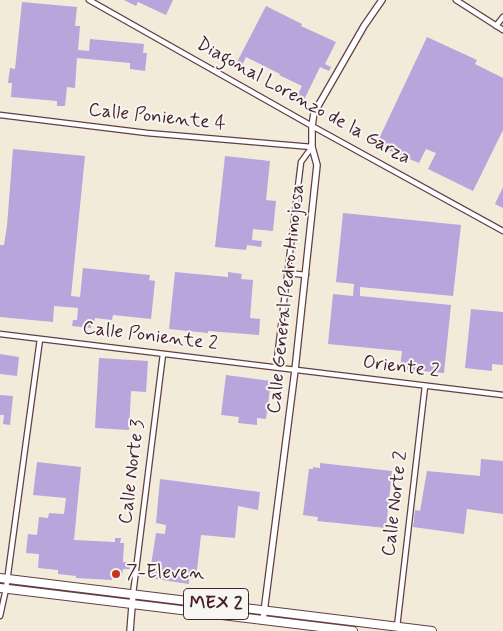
<!DOCTYPE html>
<html>
<head>
<meta charset="utf-8">
<style>
	body { margin:0 }
	canvas { display:block; background:#f2ebd9 }
</style>
</head>
<body>
<canvas width="503" height="631"></canvas>
<script>
const context = document.querySelector('canvas').getContext('2d');
context.lineJoin = 'round';
function paint(path, color) { context.fillStyle = color; context.fill(path, 'evenodd'); }
const poly = rows => new Path2D(rows.map(r => 'M' + r).join(''));
function stroke(path, color, width, dash) { context.strokeStyle = color; context.lineWidth = width; context.lineCap = dash ? 'butt' : 'round'; context.setLineDash(dash || []); context.stroke(path); }
function write(font, color, halo, rows, align = 'center') {
  context.font = font + ' Mynerve,sans-serif'; context.lineWidth = 4; context.setLineDash([]); context.textBaseline = 'middle'; context.strokeStyle = halo; context.fillStyle = color; for (const [text, x, y, turn = 0] of rows) {
    context.save(); context.translate(x, y); context.rotate((+turn || 0) * Math.PI / 180); context.textAlign = isNaN(turn) ? turn : align; if (halo) context.strokeText(text, 0, 0); context.fillText(text, 0, 0); context.restore();
  }
}
paint(poly([
	[124,0,173,0,166,15,138,2,136,6],
	[22,2,77,7,75,26,80,26,78,50,89,51,90,39,144,44,143,53,147,53,145,71,130,69,130,63,77,58,75,88,67,87,65,106,57,106,57,101,11,97,12,83,8,83,10,68,15,69],
	[266,6,302,24,301,26,336,42,325,64,331,67,329,71,320,67,303,102,296,98,302,86,279,75,280,74,246,57,241,67,236,64],
	[427,37,477,60,475,64,503,78,503,130,473,191,428,169,436,153,426,149,419,163,376,145],
	[13,149,85,156,71,296,80,297,83,268,150,275,149,280,155,281,151,319,113,315,112,320,95,318,94,323,91,323,91,328,72,326,73,320,77,320,78,308,54,306,53,322,0,317,0,245,4,245,7,226],
	[225,156,270,161,266,200,276,201,273,231,253,229,252,240,262,241,261,247,247,245,246,250,215,247],
	[503,187,503,208,495,204],
	[343,213,461,225,453,296,360,287,360,296,451,305,444,373,400,369,402,351,328,344,333,294,353,296,354,284,336,282],
	[175,272,228,277,228,272,242,274,241,279,253,280,250,318,260,319,259,335,208,331,208,333,169,329],
	[471,309,503,312,503,365,492,364,492,371,465,368],
	[0,354,19,357,17,376,0,374],
	[99,358,148,361,146,392,131,391,129,430,95,428],
	[226,375,271,381,266,419,257,418,257,425,238,423,239,417,221,415],
	[0,395,13,396,10,425,3,424,4,415,0,415],
	[481,459,503,461,503,514,467,509,464,534,413,527,415,510,420,511,427,471,480,476],
	[37,462,81,467,74,540,115,542,115,538,121,538,120,543,124,543,123,562,130,562,130,569,123,569,122,576,112,575,112,580,76,578,76,576,58,574,58,570,38,568,39,554,26,553,28,534,37,535,39,517,48,518,49,513,64,514,66,498,33,495],
	[320,463,392,471,386,528,317,521,318,517,303,515,309,469,313,469,313,467,320,468],
	[160,479,260,492,258,510,238,506,235,538,201,535,196,579,189,578,189,584,149,578,156,533,165,534,166,525,156,523]
]), '#b9a4db');
const minor = poly([
	[89,0,312,126,503,231],
	[456,0,503,30],
	[496,26,503,17],
	[0,115,147,133,312,147],
	[287,273,306,275],
	[0,334,503,395],
	[276,367,301,162,312,147],
	[133,594,163,354],
	[0,616,6,589,40,339],
	[397,627,425,386]
]);
const tertiary = poly([
	[263,620,295,370,317,165,312,147,312,126,314,113,364,26,382,0],
	[130,631,133,594]
]);
const primary = poly([
	[0,578,432,631],
	[0,588,353,631]
]);
stroke(minor, '#633e45', 7);
stroke(tertiary, '#633e45', 8);
stroke(primary, '#633e45', 10);
stroke(minor, '#fff', 4.5);
stroke(tertiary, '#fff', 5.5);
stroke(primary, '#fff', 8);
for (const [x, y, r, color] of [
	[116,574,5,"#c8321e"]
]) { const dot = new Path2D(); dot.arc(x, y, r, 0, 2 * Math.PI); context.fillStyle = color; context.fill(dot); stroke(dot, '#f6f6f2', 2); }
for (const [x, y, w] of [
	[216,604,65]
]) { const box = new Path2D(); box.roundRect(x - w / 2, y - 15.5, w, 31, 4); context.fillStyle = '#f6f6f2'; context.fill(box); stroke(box, '#4a1f2b', 1); }
write('bold 18px', '#4a1f2b', null, [
	["MEX 2",216,604]
]);
write('19px', '#4a1f2b', '#f6f6f2', [
	["Diagonal Lorenzo de la Garza",303,102,29],
	["Calle Poniente 4",157,118,6],
	["Calle General Pedro Hinojosa",287,299,-84],
	["Calle Poniente 2",150,337,7],
	["Oriente 2",401,368,7],
	["Calle Norte 3",133,472,-83],
	["Calle Norte 2",396,504,-83]
]);
write('19px', '#4a1f2b', '#f6f6f2', [
	["7-Eleven",126,574]
], 'left');
</script>
</body>
</html>
